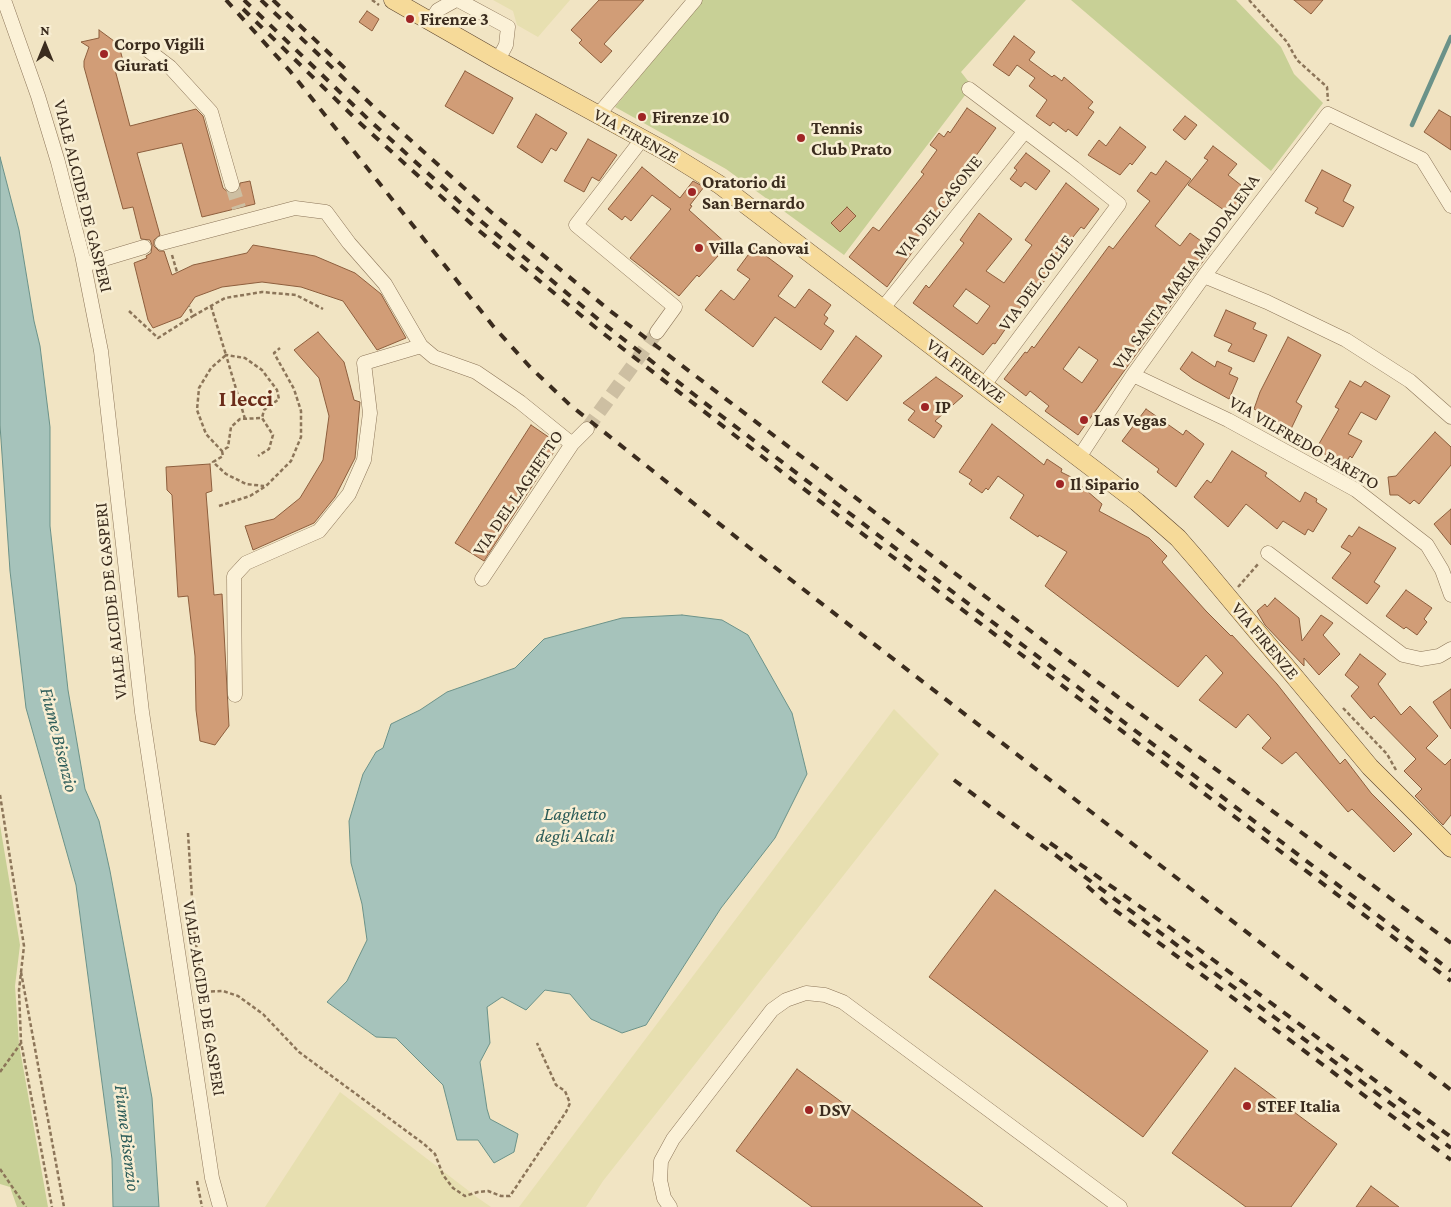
<!DOCTYPE html>
<html>
<head>
<meta charset="utf-8">
<style>
	body { margin:0 }
	#map { position:relative; width:1451px; height:1207px; overflow:hidden; background:#f1e4c3; font-family:"Crimson Pro",serif }
	canvas { display:block }
	.north { position:absolute; left:20px; top:20px; width:50px; height:50px; -webkit-text-stroke:4px #f8eed3; paint-order:stroke; rotate:0deg; font-size:14px; font-weight:700; line-height:20px; text-align:center; color:#3b2c1e }
	.north::after { content:''; display:block; margin:auto; width:18px; height:22px; background:#3b2c1e; clip-path:polygon(50% 0,100% 100%,50% 72%,0 100%) }
</style>
</head>
<body>
<div id="map">
<canvas width="1451" height="1207"></canvas>
<div class="north">N</div>
</div>
<script>
const context = document.querySelector('canvas').getContext('2d');
context.lineJoin = 'round';
function paint(path, color) { context.fillStyle = color; context.fill(path, 'evenodd'); }
const poly = rows => new Path2D(rows.map(r => 'M' + r).join(''));
function stroke(path, color, width, dash) { context.strokeStyle = color; context.lineWidth = width; context.lineCap = dash ? 'butt' : 'round'; context.setLineDash(dash || []); context.stroke(path); }
function write(font, color, halo, rows, align = 'center') {
  context.font = font + ' "Crimson Pro",serif'; context.lineWidth = 5; context.setLineDash([]); context.textBaseline = 'middle'; context.strokeStyle = halo; context.fillStyle = color; for (const [text, x, y, turn = 0] of rows) {
    context.save(); context.translate(x, y); context.rotate((+turn || 0) * Math.PI / 180); context.textAlign = isNaN(turn) ? turn : align; if (halo) context.strokeText(text, 0, 0); context.fillText(text, 0, 0); context.restore();
  }
}
paint(poly([
	[493,0,570,0,538,37,517,25,513,11],
	[894,709,939,754,603,1181,586,1207,519,1207],
	[340,1092,478,1198,491,1207,265,1207]
]), '#e7dfb0');
paint(poly([
	[702,0,1026,0,961,72,972,86,844,255,726,169,615,107],
	[1071,0,1236,0,1281,47,1294,74,1323,103,1271,171],
	[0,825,20,945,15,986,19,1044,48,1207,17,1207,10,1187,0,1184]
]), '#c8d096');
const water = poly([
	[0,157,19,230,34,321,40,346,50,427,50,526,68,690,85,789,99,821,110,871,152,1098,159,1207,113,1207,112,1159,76,885,26,708,10,571,0,425,0,157],
	[682,615,722,620,748,635,792,713,807,774,775,838,721,908,646,1025,622,1033,591,1019,570,994,545,990,526,1010,502,997,487,1007,490,1043,480,1062,487,1109,490,1119,518,1134,514,1152,494,1163,478,1140,457,1140,443,1085,396,1038,376,1037,327,1002,347,981,367,940,362,904,351,863,349,821,363,774,376,752,383,748,391,724,420,710,447,692,515,668,544,639,622,618,682,615]
]);
paint(water, '#a6c3bb');
stroke(water, '#6b9289', 1);
stroke(poly([
	[1412,125,1451,37]
]), '#6b9289', 4.5);
const building = poly([
	[599,0,644,0,604,44,612,51,601,63,579,43,582,40,571,30,599,0],
	[1294,0,1323,0,1311,14,1294,0],
	[367,11,379,19,372,31,359,22,367,11],
	[99,30,114,41,117,39,124,64,114,66,130,126,196,109,203,116,223,188,229,193,234,193,239,191,240,183,250,181,255,204,202,217,182,143,137,153,160,235,154,240,154,246,159,251,164,251,172,275,193,265,247,253,253,245,315,256,355,273,381,294,406,338,377,350,343,301,301,287,262,282,222,287,195,297,181,317,153,328,148,320,134,263,147,258,146,256,151,253,152,245,150,240,141,239,133,207,123,209,84,67,84,61,89,47,81,42,99,38,99,30],
	[1014,36,1035,52,1029,60,1052,77,1054,75,1062,81,1064,77,1093,102,1088,108,1094,112,1077,136,1068,129,1066,132,1053,122,1050,126,1036,116,1047,100,1029,86,1035,78,1017,65,1009,76,993,65,1014,36],
	[465,71,513,98,493,134,445,106,465,71],
	[967,108,996,128,962,175,964,177,946,202,948,203,887,287,849,257,873,227,879,231,924,174,921,172,937,150,930,145,939,133,944,137,948,131,950,133,967,108],
	[1439,110,1451,117,1451,150,1424,132,1439,110],
	[536,114,567,133,556,151,551,148,542,163,517,147,536,114],
	[1185,116,1197,125,1185,140,1173,130,1185,116],
	[1120,127,1146,147,1132,165,1130,163,1120,175,1088,155,1099,140,1106,146,1120,127],
	[588,139,617,155,599,181,592,177,584,192,564,181,588,139],
	[1213,146,1237,164,1228,175,1251,193,1234,217,1188,185,1208,160,1204,158,1213,146],
	[1026,153,1050,171,1036,190,1025,182,1021,187,1010,179,1017,170,1014,168,1026,153],
	[1166,161,1191,179,1155,226,1180,246,1190,233,1212,249,1078,435,1045,411,1049,406,1030,391,1026,396,1004,379,1025,352,1027,353,1032,346,1034,348,1109,246,1113,249,1150,201,1137,191,1151,172,1156,175,1166,161],
	[1079,347,1098,360,1082,383,1063,369,1079,347],
	[642,167,680,198,693,181,704,187,690,205,692,206,689,210,728,245,699,277,697,275,679,296,630,258,671,209,652,195,631,221,625,216,622,220,608,209,642,167],
	[1322,170,1351,185,1343,201,1354,207,1343,227,1315,213,1318,208,1305,201,1322,170],
	[1066,183,1099,209,1084,229,1081,227,1065,247,1068,250,1042,284,1038,282,995,344,993,343,983,355,913,303,926,285,929,288,964,243,960,240,979,213,1012,239,986,271,1004,283,1032,245,1025,240,1066,183],
	[966,289,990,306,977,324,953,306,966,289],
	[847,207,856,216,840,232,831,223,847,207],
	[754,247,793,276,778,296,795,308,809,289,831,305,824,315,828,318,824,324,834,331,821,350,775,317,753,347,705,310,721,290,734,300,750,279,737,270,754,247],
	[1226,310,1256,323,1253,329,1267,335,1254,362,1228,351,1232,344,1214,336,1226,310],
	[318,332,344,362,354,400,360,402,355,458,335,497,314,523,253,550,245,526,274,519,300,498,323,460,329,416,319,378,294,350,318,332],
	[856,336,882,356,847,401,822,382,856,336],
	[1288,337,1321,355,1296,402,1302,406,1291,429,1254,409,1260,392,1288,337],
	[1192,352,1215,367,1217,361,1232,368,1229,374,1238,378,1229,399,1193,379,1180,369,1192,352],
	[936,377,963,396,935,421,942,426,934,438,908,420,915,411,903,403,936,377],
	[1350,381,1361,387,1365,381,1390,396,1376,420,1361,412,1348,434,1362,441,1352,458,1350,456,1344,465,1316,449,1339,409,1335,407,1350,381],
	[1146,409,1183,435,1186,430,1204,444,1176,487,1157,472,1159,469,1122,441,1146,409],
	[992,424,1044,465,1047,459,1062,469,1061,472,1071,477,1102,504,1099,511,1149,538,1167,556,1162,562,1206,611,1231,636,1232,635,1277,684,1340,764,1345,759,1371,793,1412,834,1394,852,1352,809,1348,812,1296,752,1282,764,1262,748,1271,738,1248,714,1236,728,1199,700,1223,673,1206,655,1178,687,1045,586,1067,552,1039,535,1038,537,1010,518,1024,495,998,476,988,490,986,488,982,493,969,484,972,480,959,472,992,424],
	[531,425,550,438,547,443,556,449,484,561,455,543,531,425],
	[1435,432,1451,447,1451,465,1419,504,1414,500,1410,504,1398,495,1390,495,1388,477,1396,476,1435,432],
	[1232,451,1267,473,1265,476,1300,502,1305,492,1317,499,1316,502,1327,509,1313,532,1308,529,1305,535,1283,521,1277,529,1246,504,1228,527,1194,497,1207,480,1211,483,1232,451],
	[210,464,212,491,206,493,214,595,222,594,229,726,215,745,200,741,196,710,195,656,188,596,178,597,172,495,167,490,166,467,210,464],
	[1451,509,1451,545,1434,524,1451,509],
	[1359,527,1396,548,1374,582,1380,586,1367,604,1332,578,1351,553,1341,547,1349,535,1352,537,1359,527],
	[1406,590,1432,608,1424,619,1427,622,1417,635,1406,627,1404,629,1386,616,1406,590],
	[1275,598,1299,618,1302,641,1321,615,1333,623,1323,635,1340,654,1319,675,1304,658,1304,666,1265,625,1257,611,1265,604,1267,607,1275,598],
	[1360,654,1386,674,1378,684,1401,715,1410,706,1438,736,1426,748,1445,765,1451,759,1451,815,1443,825,1415,796,1422,789,1404,771,1416,759,1374,716,1371,719,1351,696,1359,687,1345,675,1360,654],
	[1451,689,1451,729,1433,702,1451,689],
	[995,890,1208,1051,1143,1137,929,977,995,890],
	[1235,1068,1337,1144,1291,1207,1246,1207,1172,1153,1235,1068],
	[797,1069,983,1207,812,1207,736,1151,797,1069],
	[1371,1186,1399,1207,1356,1207,1371,1186]
]);
paint(building, '#d19d77');
stroke(building, '#8d5e3d', 1);
stroke(poly([
	[232,185,239,208],
	[587,429,657,332]
]), '#cdbfa2', 14, [14, 7]);
const minor = poly([
	[4,0,38,96,58,162,82,255,101,351,142,712,212,1178,220,1207],
	[458,0,508,27,506,45,498,60],
	[430,22,438,10,456,0],
	[145,48,170,67,211,112,232,185],
	[969,89,1074,168,1119,204,984,385],
	[598,115,695,0],
	[643,138,576,225,675,307,657,332],
	[162,243,295,208,326,212,349,243,385,284,421,346,434,357,476,372,520,402,572,444],
	[84,265,144,247],
	[1204,276,1267,302,1346,340,1410,381,1451,417],
	[883,308,1025,131],
	[1133,375,1228,420,1356,490,1427,545,1442,570,1451,595],
	[1080,456,1133,375,1204,276,1328,114,1422,159,1451,206],
	[1268,553,1403,655,1421,659,1439,656,1451,649],
	[482,579,572,444,587,429],
	[235,695,234,576,246,563,319,531,349,494,364,460,370,413,364,363,421,346],
	[670,1207,664,1198,660,1180,661,1161,673,1139,772,1010,786,1000,806,993,825,995,843,1002,1120,1207]
]);
const major = poly([
	[393,0,498,60,665,151,720,185,1137,502,1178,538,1198,561,1370,767,1451,848]
]);
stroke(minor, '#8c7559', 15);
stroke(major, '#5a422d', 19);
stroke(poly([
	[372,0,379,5],
	[1249,0,1287,42,1297,60,1327,87,1328,101],
	[172,255,177,272],
	[211,306,226,355,211,368,199,388,197,410,206,434,222,451,228,447,231,427,240,419,262,418,273,435,269,449,258,456],
	[129,311,158,338,193,316,189,306],
	[193,316,225,298,262,292,296,295,323,309],
	[245,419,226,355,245,358,262,370,277,390,279,399,264,410,262,418],
	[222,451,223,456,213,462,226,474,246,484,264,486],
	[219,506,250,496,266,486,291,461,301,437,301,411,294,389,274,353,280,348],
	[1238,587,1259,563],
	[1343,708,1387,754,1396,770],
	[0,795,24,946,19,990,21,1042,52,1207],
	[188,833,194,930,203,991],
	[21,972,64,1207],
	[198,992,223,991,238,996,263,1014,299,1052,424,1144,435,1154,443,1175,453,1188,465,1196,478,1192,488,1191,501,1196,510,1196,566,1112,570,1103,565,1091,556,1085,537,1043],
	[0,1072,21,1043],
	[0,1169,26,1207],
	[197,1181,202,1207]
]), '#8c7559', 2.5, [4, 2.5]);
stroke(minor, '#fbf1d7', 14);
stroke(major, '#f6da99', 18);
stroke(poly([
	[226,0,290,71,493,326,530,367,570,405,746,545,1451,1090],
	[244,0,368,119,482,222,599,320,719,414,1451,971],
	[261,0,376,109,491,212,609,310,1095,680,1451,943],
	[273,0,351,74],
	[243,9,361,124,477,229,595,327,835,513,1451,981],
	[954,780,1451,1148],
	[1050,843,1169,927,1451,1137],
	[1087,886,1112,908,1451,1160]
]), '#3b2c1e', 4, [9, 9]);
for (const [x, y, r, color] of [
	[410,19,5,"#9f2525"],
	[104,54,5,"#9f2525"],
	[642,117,5,"#9f2525"],
	[801,138,5,"#9f2525"],
	[692,192,5,"#9f2525"],
	[699,248,5,"#9f2525"],
	[925,407,5,"#9f2525"],
	[1084,420,5,"#9f2525"],
	[1060,484,5,"#9f2525"],
	[1247,1106,5,"#9f2525"],
	[809,1110,5,"#9f2525"]
]) { const dot = new Path2D(); dot.arc(x, y, r, 0, 2 * Math.PI); context.fillStyle = color; context.fill(dot); stroke(dot, '#f8eed3', 2); }
write('bold 18px', '#3b2c1e', '#f8eed3', [
	["Firenze 3",420,19],
	["Corpo Vigili",114,44],
	["Giurati",114,65],
	["Firenze 10",652,117],
	["Tennis",811,128],
	["Club Prato",811,149],
	["Oratorio di",702,182],
	["San Bernardo",702,203],
	["Villa Canovai",709,248],
	["IP",935,407],
	["Las Vegas",1094,420],
	["Il Sipario",1070,484],
	["STEF Italia",1257,1106],
	["DSV",819,1110]
], 'left');
write('18px', '#3b2c1e', '#f8eed3', [
	["VIA FIRENZE",636,136,29],
	["VIALE ALCIDE DE GASPERI",83,196,76],
	["VIA DEL CASONE",939,207,-51],
	["VIA SANTA MARIA MADDALENA",1186,272,-54],
	["VIA DEL COLLE",1036,283,-54],
	["VIA FIRENZE",966,371,37],
	["VIA VILFREDO PARETO",1304,443,30],
	["VIA DEL LAGHETTO",518,493,-56],
	["VIALE ALCIDE DE GASPERI",111,601,-96],
	["VIA FIRENZE",1265,641,50],
	["VIALE ALCIDE DE GASPERI",204,998,81]
]);
write('italic 19px', '#2c5c59', '#f8eed3', [
	["Fiume Bisenzio",59,740,76],
	["Laghetto",575,814],
	["degli Alcali",575,836],
	["Fiume Bisenzio",127,1138,83]
]);
write('bold 22px', '#6b2c1a', '#f8eed3', [
	["I lecci",246,399]
]);
</script>
</body>
</html>
